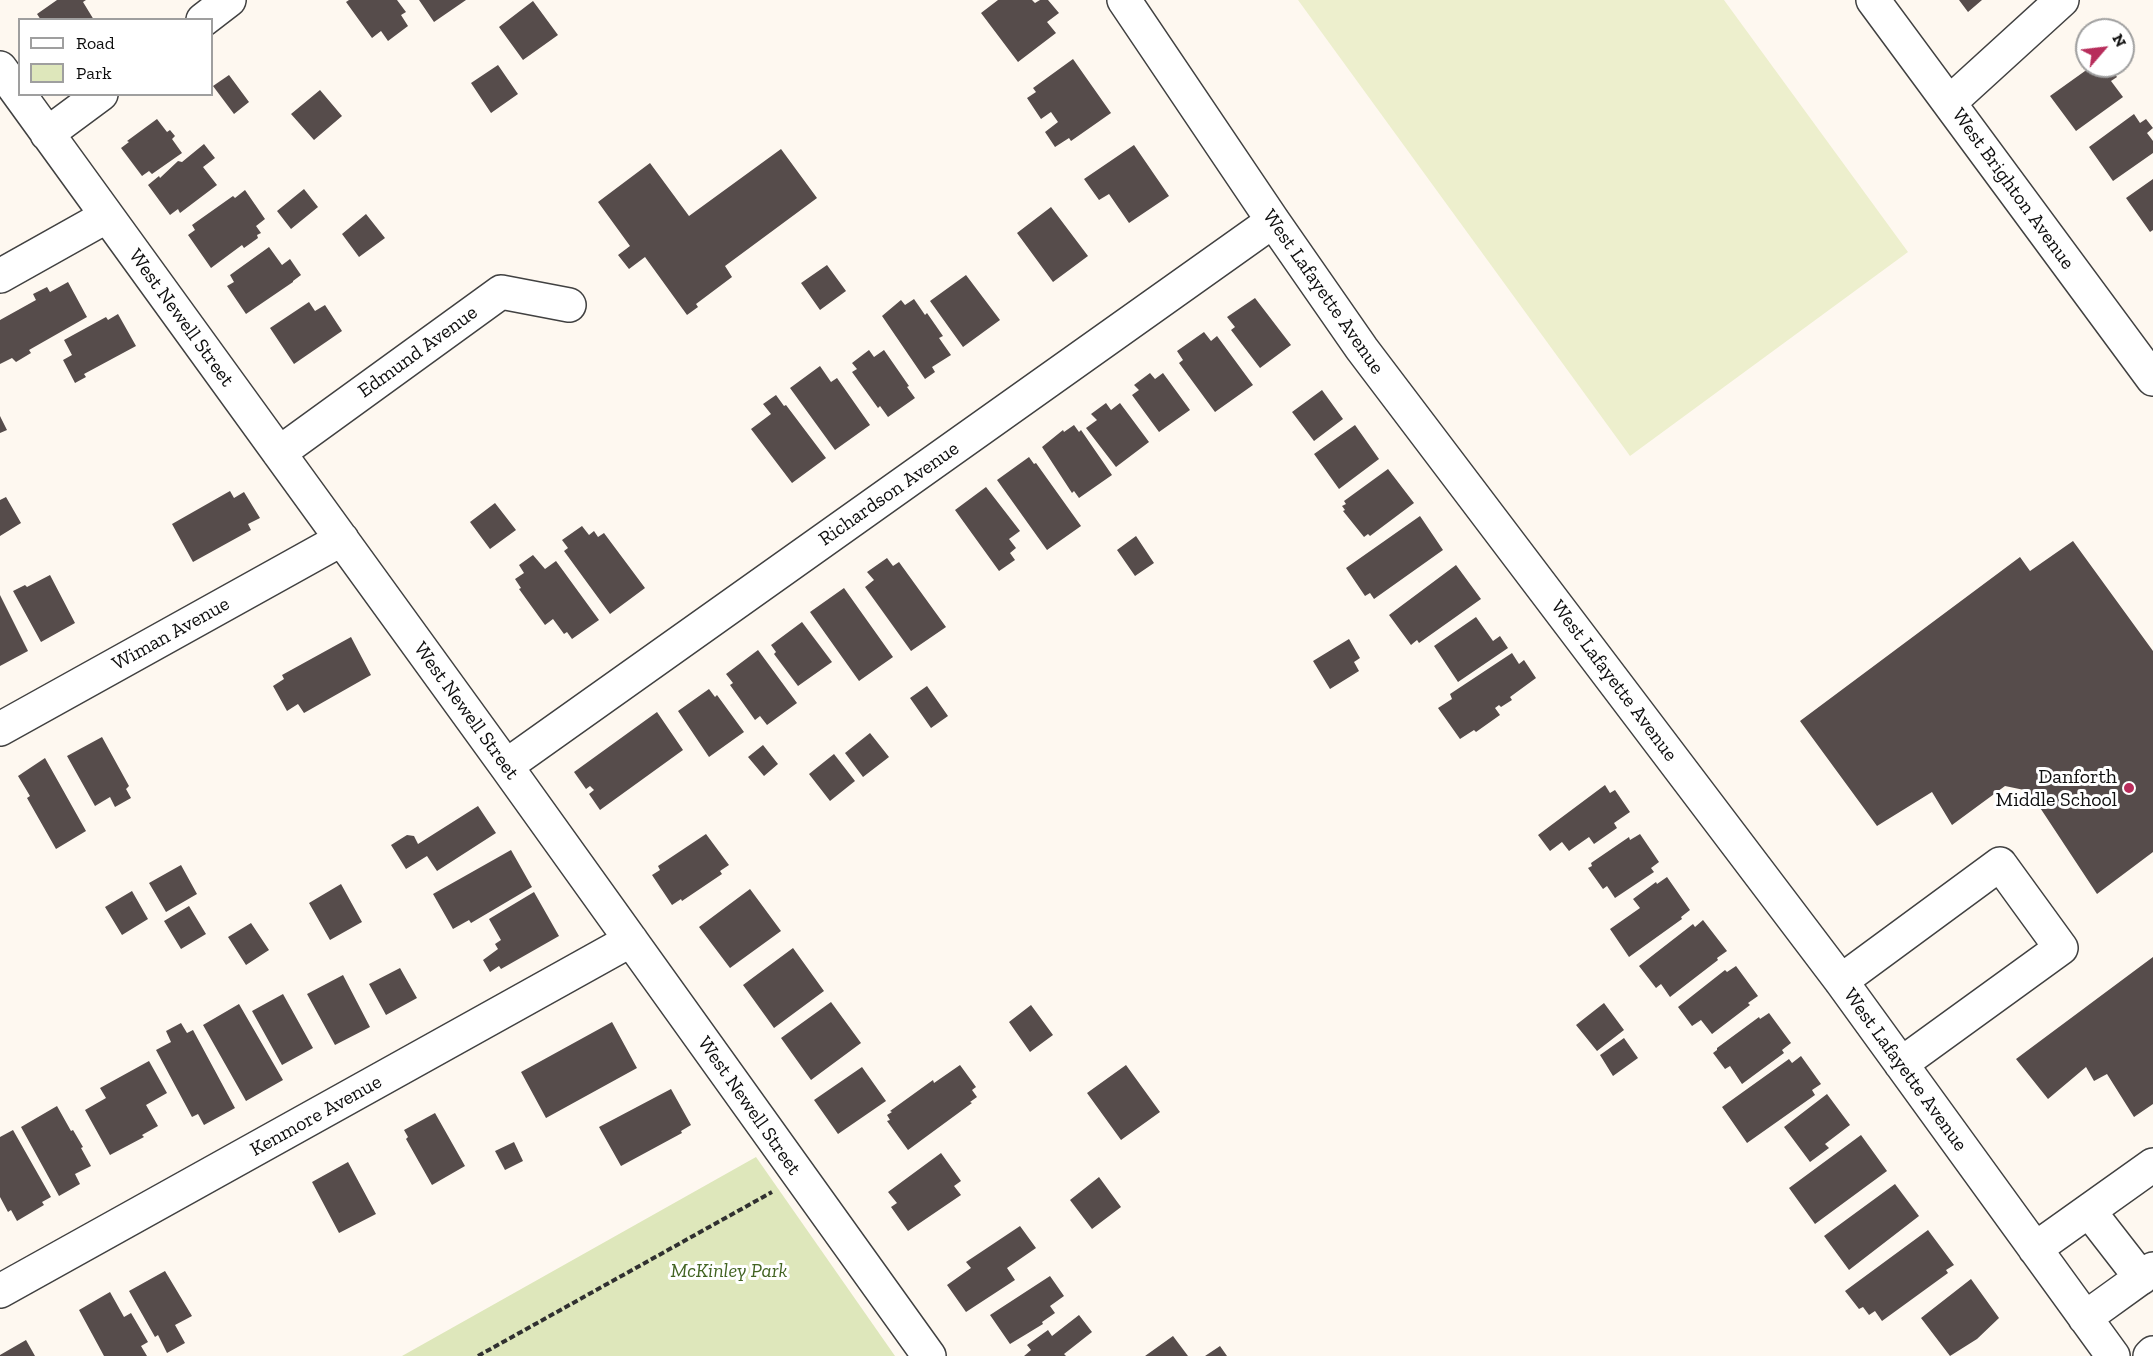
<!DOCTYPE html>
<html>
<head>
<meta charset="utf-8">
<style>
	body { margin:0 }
	#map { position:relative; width:2153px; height:1356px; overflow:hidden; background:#fef8f0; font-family:"Zilla Slab",serif }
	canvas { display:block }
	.legend { position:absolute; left:18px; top:18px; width:195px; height:78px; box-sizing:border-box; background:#fff; border:2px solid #9f9f9f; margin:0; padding:8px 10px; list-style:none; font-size:18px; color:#0e0e0e }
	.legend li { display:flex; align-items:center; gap:12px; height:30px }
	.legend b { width:30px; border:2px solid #9f9f9f }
	.north { position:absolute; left:2075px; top:18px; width:60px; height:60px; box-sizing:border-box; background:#fff; border:2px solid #9f9f9f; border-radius:50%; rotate:62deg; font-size:16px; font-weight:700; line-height:24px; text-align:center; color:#0e0e0e }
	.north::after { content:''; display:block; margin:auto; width:21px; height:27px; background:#b72d5b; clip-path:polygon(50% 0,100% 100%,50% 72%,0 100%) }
</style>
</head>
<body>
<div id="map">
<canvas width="2153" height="1356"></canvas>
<ul class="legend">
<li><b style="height:8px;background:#fff"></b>Road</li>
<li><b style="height:16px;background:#dee7bb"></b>Park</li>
</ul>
<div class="north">N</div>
</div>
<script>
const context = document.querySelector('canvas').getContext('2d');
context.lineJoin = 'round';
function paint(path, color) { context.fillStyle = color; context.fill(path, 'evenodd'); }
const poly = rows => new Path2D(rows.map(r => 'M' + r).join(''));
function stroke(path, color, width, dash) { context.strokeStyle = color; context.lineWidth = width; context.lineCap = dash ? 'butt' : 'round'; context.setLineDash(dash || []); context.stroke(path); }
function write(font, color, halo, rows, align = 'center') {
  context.font = font + ' "Zilla Slab",serif'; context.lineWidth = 6; context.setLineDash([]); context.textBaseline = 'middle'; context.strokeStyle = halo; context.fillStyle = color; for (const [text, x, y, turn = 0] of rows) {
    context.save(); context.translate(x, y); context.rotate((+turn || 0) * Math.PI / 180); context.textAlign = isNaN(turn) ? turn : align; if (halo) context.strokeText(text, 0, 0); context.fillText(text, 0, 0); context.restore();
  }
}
paint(poly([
	[756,1157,895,1356,402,1356]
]), '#dee7bb');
paint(poly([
	[1298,0,1724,0,1908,252,1630,456]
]), '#edefcd');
paint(poly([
	[57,0,86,0,83,2,94,20,41,20,37,14],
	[349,0,397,0,406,12,401,15,408,26,388,41,381,31,372,38,346,2],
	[419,0,466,0,434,22],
	[998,0,1032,0,1035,3,1040,0,1048,0,1059,13,1047,22,1056,33,1018,62,981,13],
	[1959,0,1982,0,1968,12],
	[533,1,558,35,523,60,499,27],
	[1073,59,1111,113,1071,141,1069,138,1055,147,1045,132,1058,122,1051,112,1041,119,1027,98,1036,92,1033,88],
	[498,65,518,94,491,113,471,83],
	[2092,66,2100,66,2103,70,2109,66,2117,77,2111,81,2123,97,2076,131,2050,96],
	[229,75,249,102,234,114,213,86],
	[320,90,342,116,314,140,291,114],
	[2134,114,2140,123,2146,119,2153,128,2147,133,2153,141,2153,153,2113,181,2089,147],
	[157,119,167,132,170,130,175,136,172,139,182,153,152,174,149,171,142,176,121,148,129,142,127,141],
	[204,144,215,158,203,167,217,185,180,213,178,209,170,215,148,185,159,176,160,178,178,161,182,162],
	[1134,145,1169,196,1129,223,1109,194,1099,200,1084,179],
	[781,149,817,198,725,266,732,277,696,304,698,307,687,315,645,257,629,269,618,255,630,246,598,202,650,163,689,216],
	[2153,179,2153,230,2150,232,2126,198],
	[304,189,318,207,291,229,277,211],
	[245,190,265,219,256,226,261,233,257,235,258,238,244,248,242,245,211,268,188,235,195,230,192,225,233,196,235,198],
	[1051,207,1088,256,1053,282,1017,233],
	[366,214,385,238,359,257,342,234],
	[269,247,282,265,290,259,301,275,293,281,293,282,246,314,227,286,234,282,230,275],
	[827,265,846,291,820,310,801,283],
	[966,275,1000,320,963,347,930,301],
	[68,282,87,317,29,350,31,353,16,362,12,358,0,364,0,320,36,300,33,294,47,287,50,292],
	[1255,298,1291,345,1260,368,1231,330,1235,327,1227,317],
	[914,299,925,315,927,313,943,336,939,338,951,355,932,367,935,372,925,379,882,316,901,300,905,305],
	[309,302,315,311,325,305,342,331,294,364,270,328],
	[118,314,136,346,84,374,86,377,75,383,63,360,72,355,64,340,106,317,108,320],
	[1204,332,1211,341,1217,336,1253,385,1215,412,1179,363,1183,360,1177,351],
	[869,350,874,357,884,350,909,386,907,387,915,398,888,417,880,406,878,408,852,372,857,369,852,363],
	[820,366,831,382,837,378,870,425,835,450,790,388],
	[1150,373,1155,379,1163,373,1190,410,1159,432,1132,395,1139,390,1134,385],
	[1322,390,1343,419,1314,441,1292,412],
	[776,395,784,406,786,405,826,458,792,483,751,429,771,414,763,404],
	[1106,403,1111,410,1120,403,1149,442,1116,467,1086,428,1097,420,1091,414],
	[0,416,7,430,0,433],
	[1074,425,1079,432,1081,430,1112,475,1079,498,1074,491,1072,493,1042,447,1063,430,1064,432],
	[1355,425,1379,459,1339,489,1314,454],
	[1029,457,1034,464,1036,463,1081,526,1047,550,997,480],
	[1388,469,1414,503,1370,536,1368,534,1364,537,1343,511,1345,510,1342,506,1346,504,1344,501],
	[986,487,1020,531,1009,539,1016,548,1010,553,1015,560,999,571,955,510],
	[230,491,234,498,244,492,260,518,248,524,251,530,193,562,172,524],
	[6,497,21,523,0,536,0,500],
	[495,503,516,530,490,549,470,522],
	[1420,516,1443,550,1374,599,1370,593,1365,596,1346,568],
	[582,526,589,535,594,531,598,537,604,533,645,588,610,614,564,551,568,548,562,540],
	[1136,536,1154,563,1135,576,1117,550],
	[2073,541,2153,651,2153,852,2097,894,2029,791,2005,786,1952,825,1932,792,1877,826,1800,721,2020,557,2030,571],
	[533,555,545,569,556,561,599,620,572,639,567,632,564,634,553,619,545,625,519,589,521,588,515,579,524,573,519,565],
	[887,558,893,566,899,562,946,627,911,651,865,587,874,580,867,572],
	[1456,565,1481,599,1419,643,1417,640,1411,645,1389,615],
	[50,575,75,623,41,642,13,591,25,585,27,587],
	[844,588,893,657,859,681,810,612],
	[0,595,28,651,0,666],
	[1476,617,1493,641,1500,636,1508,648,1458,682,1434,646],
	[802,622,832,662,798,686,774,654,776,652,771,645],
	[351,637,371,675,304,713,298,704,287,711,273,686,284,679,282,675],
	[1349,639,1360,658,1354,662,1359,671,1330,689,1313,661],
	[758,650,797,703,767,725,760,716,755,720,730,685,733,683,726,674],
	[1512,653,1519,664,1524,660,1536,678,1510,697,1512,700,1501,707,1499,705,1495,708,1500,715,1476,732,1474,730,1460,739,1438,708,1452,699,1450,694],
	[927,686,948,716,931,728,910,698],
	[709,689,715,697,717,695,744,732,709,757,678,711],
	[657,712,683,750,600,810,589,794,594,790,590,786,586,789,574,772],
	[870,733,889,757,863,777,845,753],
	[102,737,129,786,126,789,131,798,115,807,110,797,95,806,67,756],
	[763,745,778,764,764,776,748,757],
	[834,754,855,781,830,801,809,774],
	[45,758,86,831,56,849,27,798,30,796,18,776],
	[1605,785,1610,793,1615,790,1630,812,1614,823,1617,828,1594,844,1589,837,1569,851,1562,842,1550,851,1538,835],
	[478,806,496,833,437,871,427,856,406,869,391,845,407,835,414,836,418,844],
	[706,834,729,865,720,871,722,874,682,901,681,899,672,905,652,875,660,870,658,866],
	[1640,834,1659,862,1651,868,1654,872,1615,898,1607,886,1603,889,1588,868,1592,866,1591,863,1629,837,1630,840],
	[511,850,532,887,471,923,469,920,453,929,433,894],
	[181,865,197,894,166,912,149,883],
	[1667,877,1690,910,1681,917,1682,919,1629,957,1610,929,1640,908,1633,899,1656,882,1657,884],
	[341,884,362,922,330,940,309,903],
	[750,889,781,931,730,968,699,927],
	[132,891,148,919,122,935,105,907],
	[534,892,559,936,501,969,499,966,490,972,483,960,498,949,495,944,501,940,489,919],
	[189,906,206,934,181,949,164,921],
	[1703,920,1727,951,1717,958,1718,960,1670,997,1661,984,1656,988,1639,966,1693,924,1695,927],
	[251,923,269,950,246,965,228,937],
	[793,948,824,991,774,1028,743,985],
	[2153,957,2153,1104,2134,1117,2107,1074,2094,1081,2086,1067,2048,1099,2016,1059],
	[1736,966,1758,996,1748,1003,1750,1005,1712,1034,1701,1020,1692,1026,1678,1007,1725,970,1727,972],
	[400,968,417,998,386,1015,369,984],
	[343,975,370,1027,335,1045,307,994],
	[283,994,313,1048,282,1065,252,1011],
	[831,1002,861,1043,811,1080,781,1038],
	[1604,1003,1624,1030,1597,1051,1576,1025],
	[239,1004,283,1080,246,1101,203,1025],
	[1031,1005,1053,1035,1030,1052,1009,1022],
	[1769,1013,1791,1043,1782,1050,1784,1053,1742,1084,1730,1066,1725,1069,1713,1053,1717,1050,1717,1048,1759,1017,1760,1019],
	[612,1022,637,1068,546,1118,521,1072],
	[181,1023,187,1033,193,1030,235,1108,204,1125,198,1114,192,1117,156,1050,171,1042,166,1031],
	[1624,1038,1638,1058,1613,1076,1600,1055],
	[1801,1056,1821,1084,1812,1090,1815,1095,1747,1143,1722,1107,1789,1059,1792,1063],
	[149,1061,167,1093,146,1105,158,1126,142,1135,144,1137,110,1155,85,1110,106,1098,100,1088],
	[960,1065,976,1087,972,1090,977,1097,970,1102,972,1103,908,1150,887,1121,890,1120,887,1115,892,1112,890,1111,933,1080,934,1083],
	[1126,1065,1160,1112,1121,1140,1087,1093],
	[862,1067,886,1101,838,1134,814,1100],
	[671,1089,691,1125,681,1131,682,1133,621,1166,599,1127],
	[1827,1094,1850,1125,1825,1144,1829,1148,1810,1162,1784,1127],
	[57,1106,71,1131,73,1130,83,1147,81,1148,91,1166,75,1174,80,1184,59,1196,21,1127],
	[435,1113,465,1166,432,1185,406,1139,408,1137,404,1130],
	[13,1130,51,1197,42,1202,44,1205,17,1221,11,1210,8,1212,0,1197,0,1137],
	[1861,1135,1887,1171,1815,1224,1789,1188],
	[514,1142,523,1161,505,1170,495,1151],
	[941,1153,961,1181,954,1186,961,1195,908,1231,891,1207,897,1203,888,1192],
	[348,1162,376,1214,339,1233,312,1182],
	[1099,1177,1121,1207,1092,1229,1070,1200],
	[1895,1184,1919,1216,1849,1270,1824,1236],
	[1020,1226,1036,1248,1007,1268,1015,1280,966,1312,947,1285,971,1268,966,1262],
	[1928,1230,1954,1265,1946,1270,1948,1273,1882,1321,1875,1311,1869,1315,1863,1307,1859,1309,1845,1291],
	[165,1271,192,1316,175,1325,185,1343,167,1353,158,1335,155,1337,129,1291],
	[1050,1276,1064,1296,1050,1306,1055,1313,1042,1322,1043,1324,1010,1344,990,1315],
	[1971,1279,1999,1318,1977,1339,1950,1356,1921,1318],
	[110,1292,124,1317,131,1313,148,1342,141,1346,147,1356,104,1356,79,1310],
	[1079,1315,1092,1332,1064,1354,1066,1356,1024,1356,1031,1350,1027,1345,1048,1330,1052,1336],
	[1173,1336,1188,1356,1145,1356],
	[26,1340,35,1356,0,1356,0,1355],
	[1220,1346,1227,1356,1205,1356]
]), '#564c4b');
const minor = poly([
	[1124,0,1273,221,1362,349,1841,981,2113,1356],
	[1873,0,2153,379],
	[203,20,229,0],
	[0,68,506,766,929,1356],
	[1949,103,2062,0],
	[47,134,101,94],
	[0,276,107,216],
	[279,453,501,292,569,305],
	[0,729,342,539],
	[506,766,1273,221],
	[1841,981,2000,864,2061,948,1901,1064],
	[2089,1211,2141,1278],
	[2035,1249,2153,1165],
	[0,1291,631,940],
	[2085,1318,2153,1269],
	[2150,1356,2153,1353]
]);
stroke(minor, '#414141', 36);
stroke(poly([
	[478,1356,772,1192]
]), '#303030', 4, [6, 3]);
stroke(minor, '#fff', 33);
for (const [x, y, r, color] of [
	[2129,788,6,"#b72d5b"]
]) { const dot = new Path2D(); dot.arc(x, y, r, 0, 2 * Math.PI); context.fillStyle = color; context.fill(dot); stroke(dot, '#fff', 2); }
write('20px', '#0e0e0e', '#fff', [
	["West Brighton Avenue",2013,189,54],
	["West Lafayette Avenue",1323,292,55],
	["West Newell Street",181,318,54],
	["Edmund Avenue",418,352,-36],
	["Richardson Avenue",889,494,-35],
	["Wiman Avenue",171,634,-29],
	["West Lafayette Avenue",1614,681,53],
	["West Newell Street",466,711,54],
	["West Lafayette Avenue",1905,1070,54],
	["West Newell Street",749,1106,55],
	["Kenmore Avenue",316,1116,-29]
]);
write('20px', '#0e0e0e', '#fff', [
	["Danforth",2117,777],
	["Middle School",2117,800]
], 'right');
write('italic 20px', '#426322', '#fff', [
	["McKinley Park",729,1271]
]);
</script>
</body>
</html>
